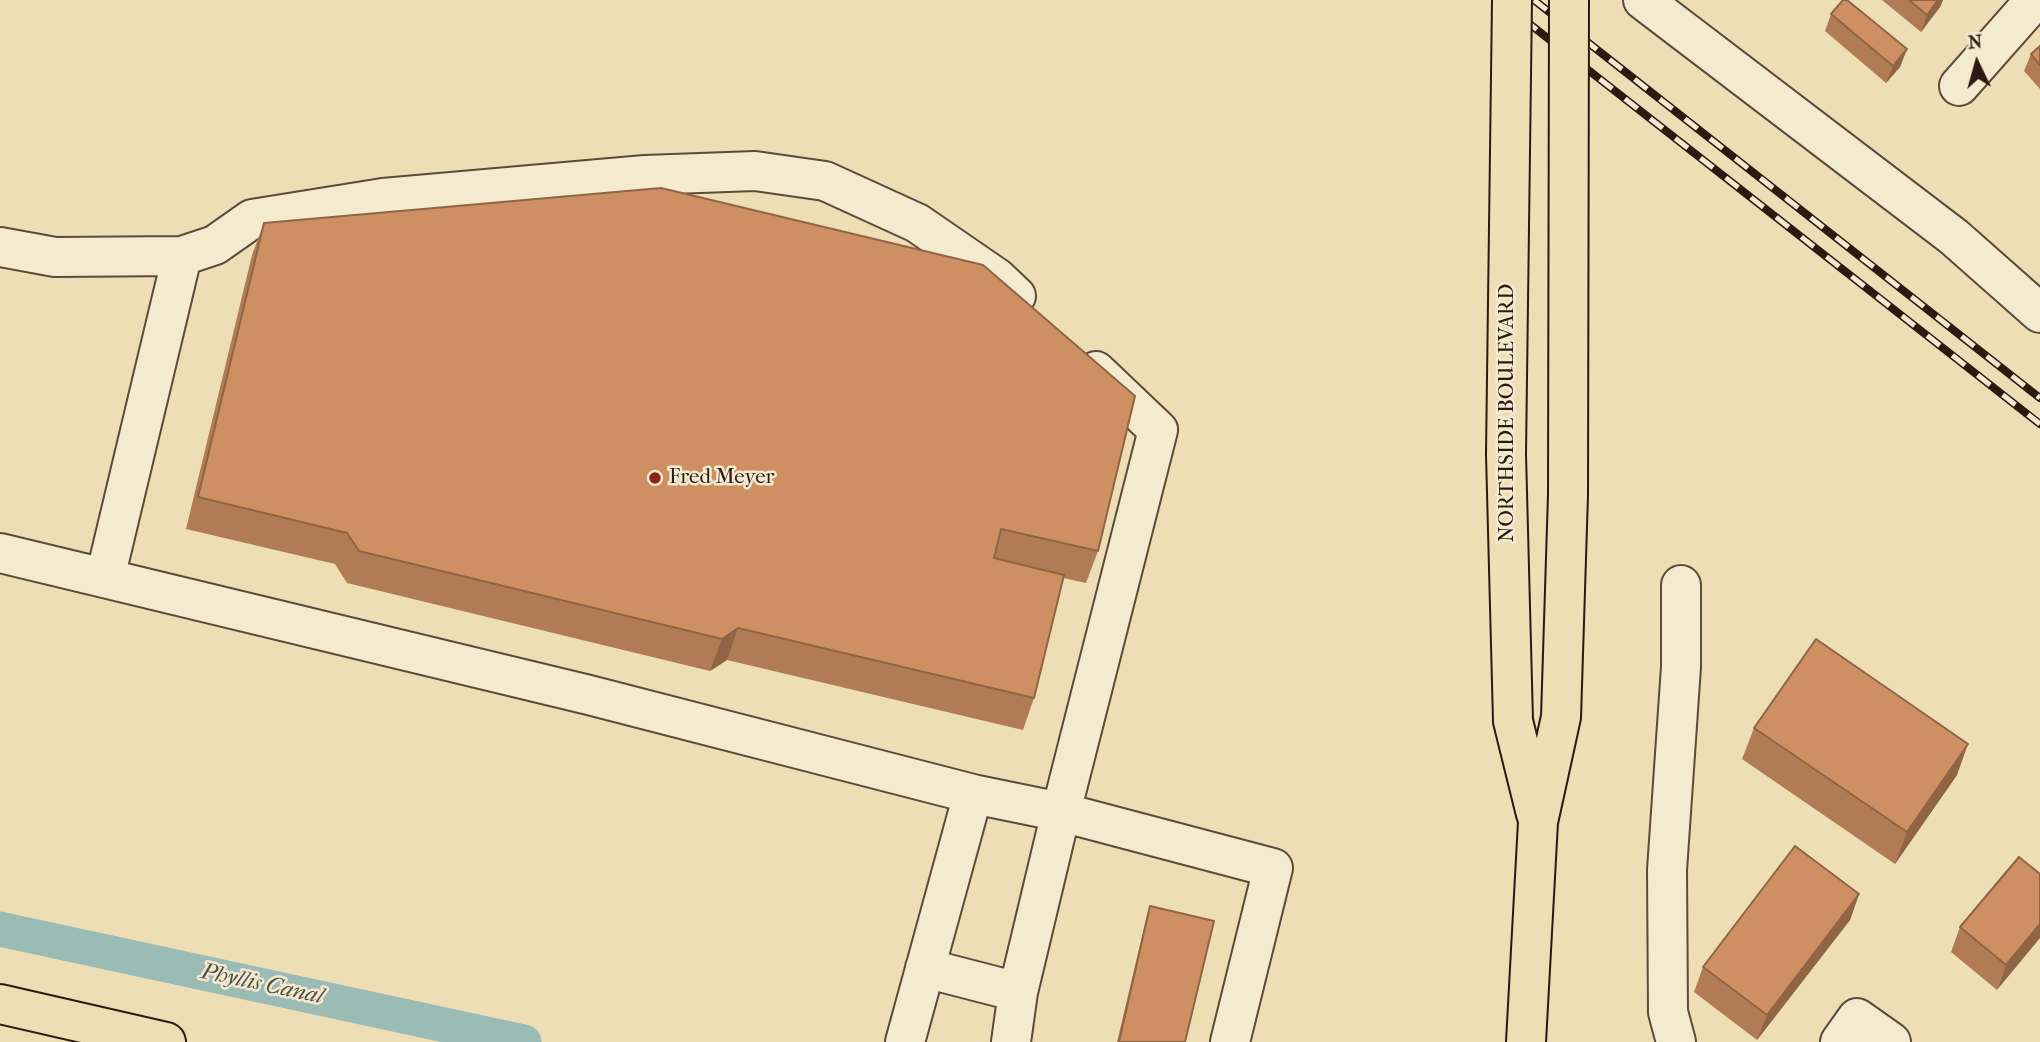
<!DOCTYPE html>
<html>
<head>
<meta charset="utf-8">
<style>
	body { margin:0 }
	#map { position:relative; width:2040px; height:1042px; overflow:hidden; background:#eddeb6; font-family:"IM FELL French Canon",serif }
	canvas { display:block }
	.north { position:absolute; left:1942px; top:28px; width:70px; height:70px; -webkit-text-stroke:5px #f3ead0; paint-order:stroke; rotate:355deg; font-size:19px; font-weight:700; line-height:28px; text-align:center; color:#2c1910 }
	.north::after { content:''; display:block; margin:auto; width:24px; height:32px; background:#2c1910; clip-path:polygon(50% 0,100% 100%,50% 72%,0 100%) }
</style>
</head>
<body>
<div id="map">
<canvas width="2040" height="1042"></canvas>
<div class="north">N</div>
</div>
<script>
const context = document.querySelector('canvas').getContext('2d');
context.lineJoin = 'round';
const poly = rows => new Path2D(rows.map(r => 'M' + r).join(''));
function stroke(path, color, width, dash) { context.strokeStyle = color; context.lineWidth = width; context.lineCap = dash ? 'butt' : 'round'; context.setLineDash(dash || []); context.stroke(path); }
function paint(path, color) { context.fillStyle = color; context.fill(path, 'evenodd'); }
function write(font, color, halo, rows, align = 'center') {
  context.font = font + ' "IM FELL French Canon",serif'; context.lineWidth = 5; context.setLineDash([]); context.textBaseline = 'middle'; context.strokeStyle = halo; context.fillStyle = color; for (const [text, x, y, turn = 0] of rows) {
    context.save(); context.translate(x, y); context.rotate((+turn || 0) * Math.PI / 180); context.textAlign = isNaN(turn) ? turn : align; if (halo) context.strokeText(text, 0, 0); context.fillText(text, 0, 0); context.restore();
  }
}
stroke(poly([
	[0,929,524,1042]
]), '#9bbbb5', 35);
const minor = poly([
	[1643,0,1954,237,2040,313],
	[1959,86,2035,0],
	[0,247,55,257,182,256],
	[0,553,589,695,973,794,905,1042],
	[105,578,182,256,215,245,252,219,383,198,645,175,755,171,825,181,917,223,997,278,1016,296],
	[973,794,1061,812,1158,430,1096,371],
	[925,968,1018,992,1011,1042],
	[1018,992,1061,812,1273,868,1230,1042],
	[1676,1042,1668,1012,1667,870,1681,667,1681,585],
	[1840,1042,1857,1018,1891,1042]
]);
const major = poly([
	[1506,454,1513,721,1536,814],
	[0,1004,166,1042],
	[1526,1042,1538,822,1561,717,1568,495]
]);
stroke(minor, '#5c4a3a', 42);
stroke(major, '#2c1910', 42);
stroke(minor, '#f3ead0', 38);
stroke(major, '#eddeb6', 38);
const rail = poly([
	[1499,0,2040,424],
	[1534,0,2040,398]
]);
stroke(rail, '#2c1910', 8);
stroke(rail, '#f3ead0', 5, [16]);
const majorBridge = poly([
	[1506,454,1512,0],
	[1568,495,1569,0]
]);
stroke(majorBridge, '#2c1910', 42, []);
stroke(majorBridge, '#eddeb6', 38);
paint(poly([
	[1882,0,1943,0,1940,7,1921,32],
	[1831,14,1907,49,1900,67,1886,83,1825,31],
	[2040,46,2040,89,2024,71,2031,54],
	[264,223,1098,551,1086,583,1063,578,1034,698,1023,730,727,660,710,671,347,583,335,564,186,529,252,255],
	[1754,728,1957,775,1895,864,1742,759],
	[2040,874,1997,990,1951,952,1960,927],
	[1859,894,1850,920,1757,1040,1694,992,1703,967],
	[1150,906,1185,1042,1117,1042,1147,915]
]), '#b17c55');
paint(poly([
	[1938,0,1943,0,1940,7,1921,32,1927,15],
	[1907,49,1900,67,1886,83,1893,66],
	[738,628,727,660,710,671,722,639],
	[1968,744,1957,775,1895,864,1907,832],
	[1859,894,1850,920,1757,1040,1767,1015],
	[2040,924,2040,938,1997,990,2006,965]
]), '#906545');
const building = poly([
	[1843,0,1847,0,1907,49,1893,66,1831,14,1843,0],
	[1909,0,1938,0,1927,15,1909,0],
	[2040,46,2040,65,2031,54,2040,46],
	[661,188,983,265,1135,396,1098,551,1001,529,994,558,1064,575,1034,698,738,628,722,639,359,551,347,533,198,497,264,223,661,188],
	[1816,639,1968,744,1907,832,1754,728,1816,639],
	[1795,846,1859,894,1767,1015,1703,967,1795,846],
	[2019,857,2040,874,2040,924,2006,965,1960,927,2019,857],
	[1150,906,1214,921,1185,1042,1119,1042,1150,906]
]);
paint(building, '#ce9063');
stroke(building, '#906545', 2);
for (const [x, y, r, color] of [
	[655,478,7,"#8f2418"]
]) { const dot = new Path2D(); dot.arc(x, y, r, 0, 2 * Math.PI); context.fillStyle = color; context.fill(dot); stroke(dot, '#f3ead0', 2.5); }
write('21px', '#2c1910', '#f3ead0', [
	["NORTHSIDE BOULEVARD",1508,413,-90]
]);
write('21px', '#2c1910', '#f3ead0', [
	["Fred Meyer",669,478]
], 'left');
write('italic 23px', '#53524a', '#f3ead0', [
	["Phyllis Canal",262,985,12]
]);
</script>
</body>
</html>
